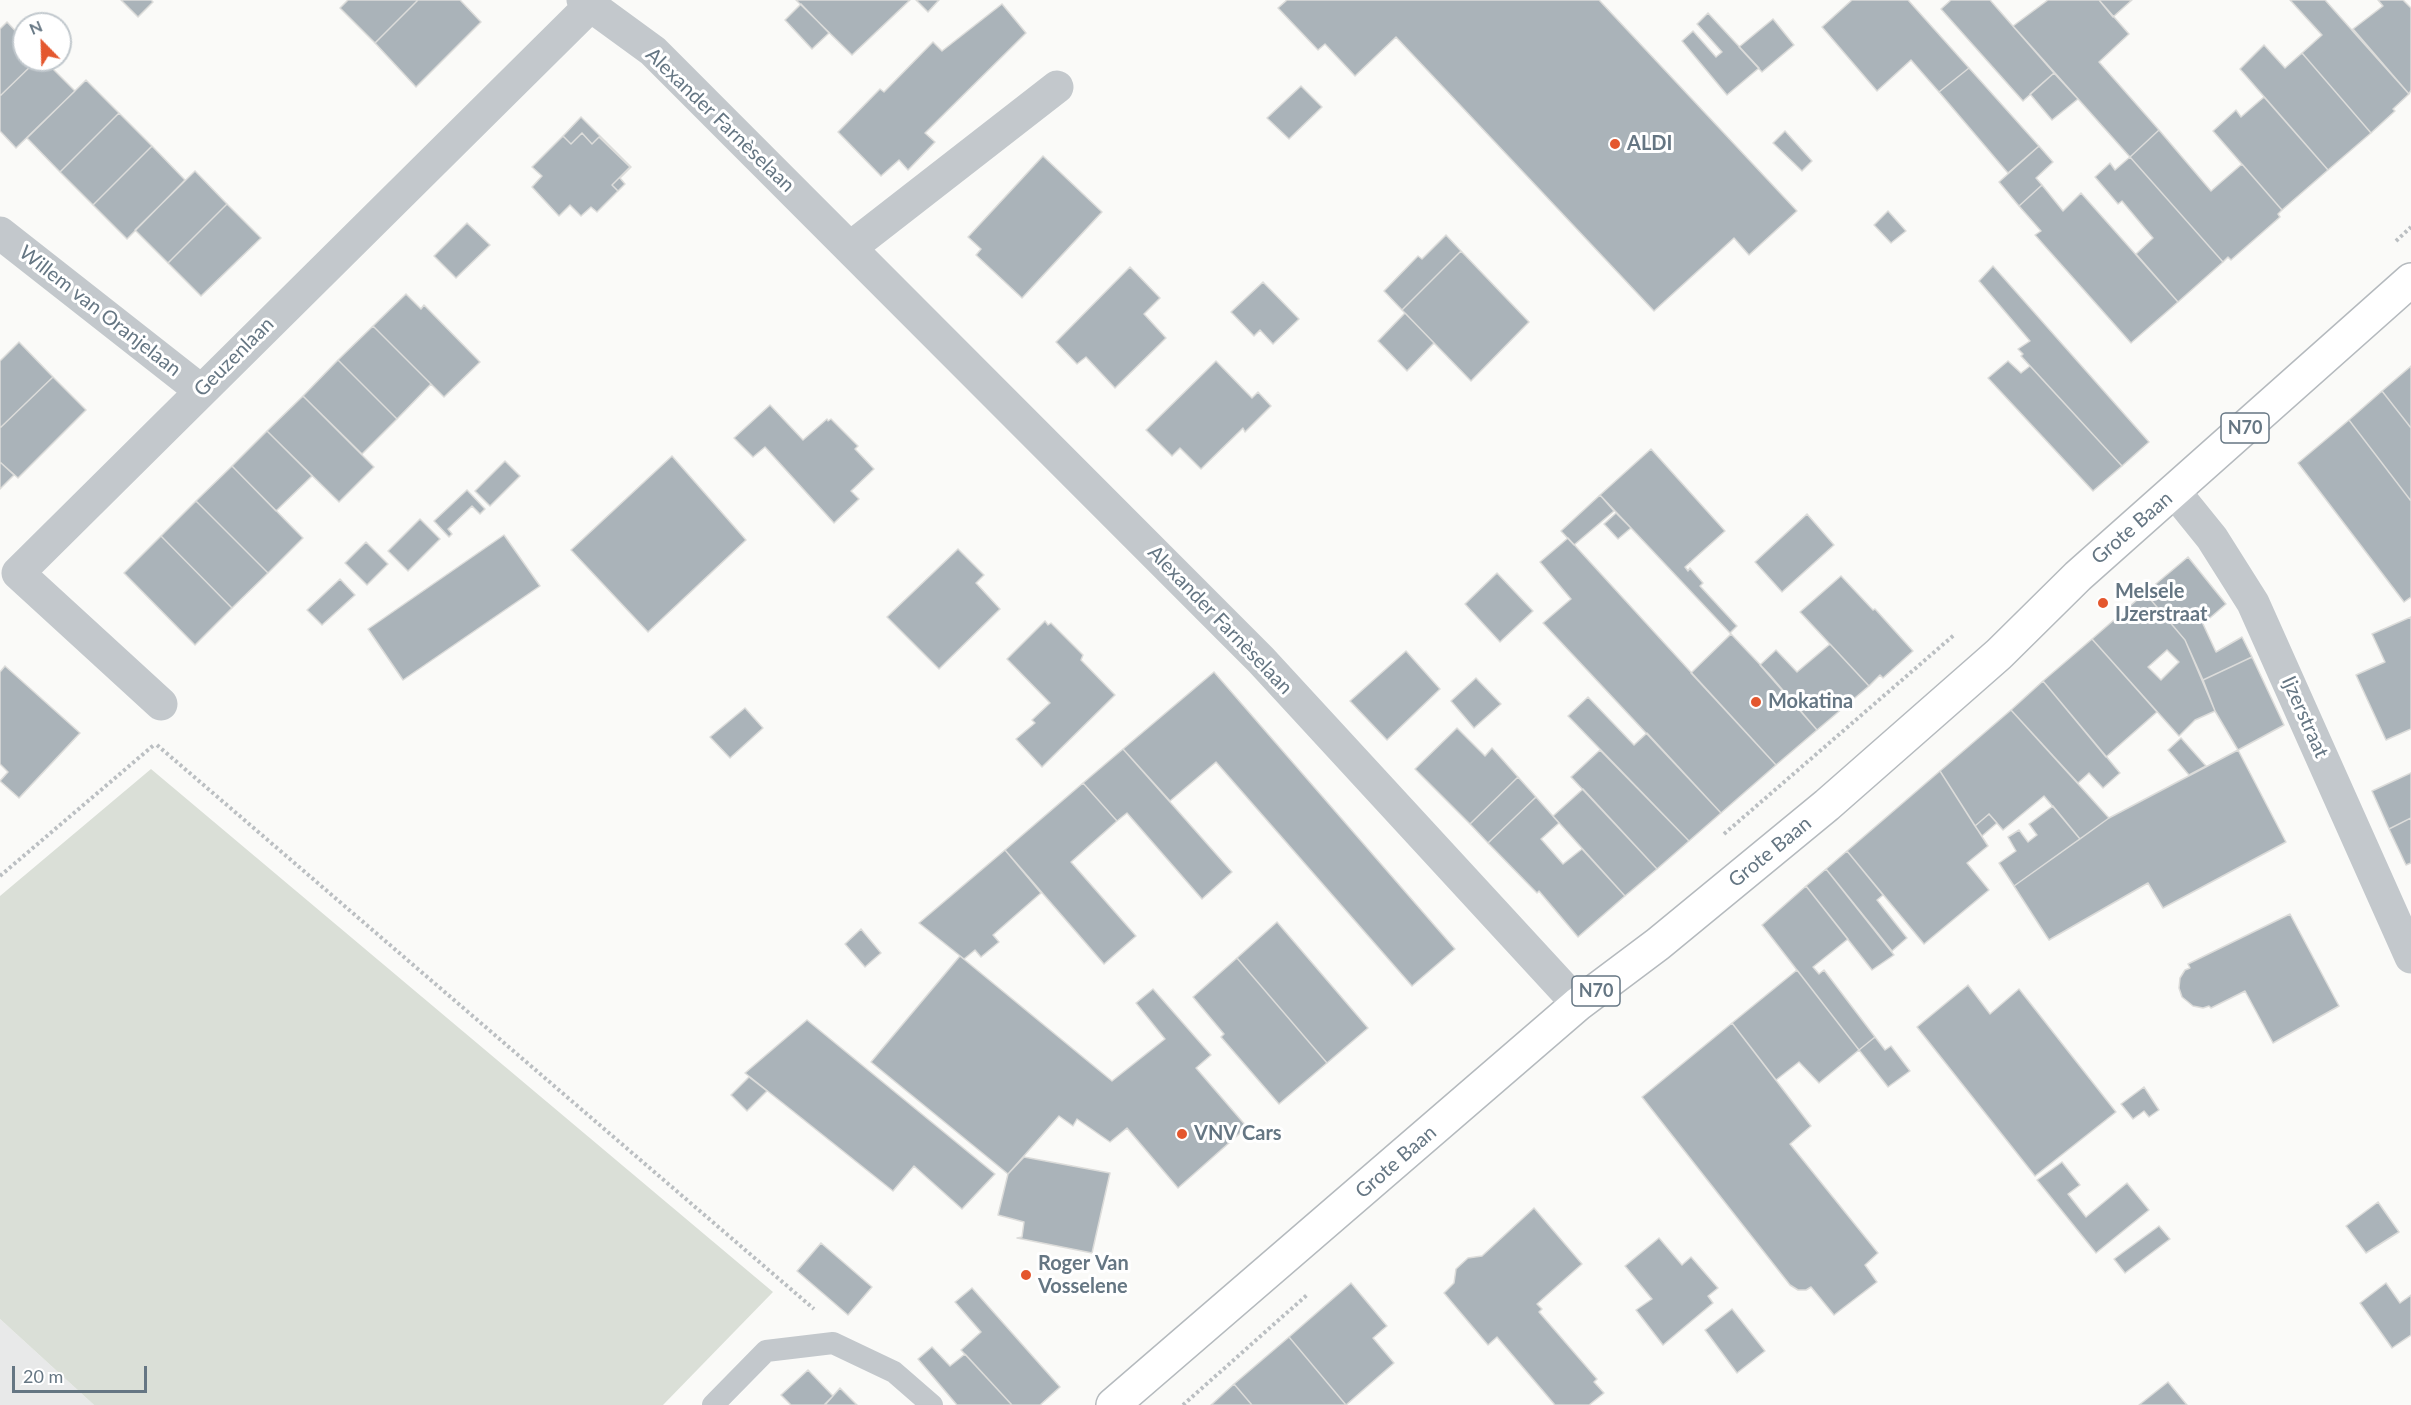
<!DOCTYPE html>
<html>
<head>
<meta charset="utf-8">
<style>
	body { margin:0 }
	#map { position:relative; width:2411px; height:1405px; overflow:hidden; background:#fafaf8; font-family:Lato,sans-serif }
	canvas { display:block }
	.north { position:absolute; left:12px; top:12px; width:60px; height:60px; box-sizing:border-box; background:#fff; border:2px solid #c1c8cd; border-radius:50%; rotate:337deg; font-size:16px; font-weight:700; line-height:24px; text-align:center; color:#657683 }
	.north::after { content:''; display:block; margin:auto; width:21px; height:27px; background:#e4572e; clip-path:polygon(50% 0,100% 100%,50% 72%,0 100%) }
	.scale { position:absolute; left:12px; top:1366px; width:135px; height:27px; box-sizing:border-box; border:3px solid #657683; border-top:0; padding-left:8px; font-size:18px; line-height:21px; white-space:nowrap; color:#657683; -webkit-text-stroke:4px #fff; paint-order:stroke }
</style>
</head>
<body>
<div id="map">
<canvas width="2411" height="1405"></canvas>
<div class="north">N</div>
<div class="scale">20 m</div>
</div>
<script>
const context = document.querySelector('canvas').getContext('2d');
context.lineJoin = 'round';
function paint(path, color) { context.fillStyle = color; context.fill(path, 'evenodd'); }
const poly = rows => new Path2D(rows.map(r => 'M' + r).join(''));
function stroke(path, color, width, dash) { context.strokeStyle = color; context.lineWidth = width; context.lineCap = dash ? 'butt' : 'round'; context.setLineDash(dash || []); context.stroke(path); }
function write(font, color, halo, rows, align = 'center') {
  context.font = font + ' Lato,sans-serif'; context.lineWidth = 6; context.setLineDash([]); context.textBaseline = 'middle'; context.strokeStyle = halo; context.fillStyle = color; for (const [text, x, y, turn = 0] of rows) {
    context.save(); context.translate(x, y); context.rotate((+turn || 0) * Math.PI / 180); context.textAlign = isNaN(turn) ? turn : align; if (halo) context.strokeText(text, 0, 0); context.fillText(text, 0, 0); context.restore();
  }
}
paint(poly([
	[0,1319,94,1405,0,1405]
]), '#e8e9e9');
paint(poly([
	[151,769,773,1292,663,1405,94,1405,0,1319,0,896]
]), '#dadfd7');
const building = poly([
	[121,0,151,0,153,2,138,17,121,0],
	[348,0,418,0,375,43,340,8,348,0],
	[418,0,460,0,481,22,416,87,375,43,418,0],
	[796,0,910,0,852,55,796,0],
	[916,0,939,0,928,12,916,0],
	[1287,0,1599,0,1797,211,1749,255,1734,238,1654,311,1396,37,1355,76,1325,44,1318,50,1278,8,1287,0],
	[1852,0,1908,0,1969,68,1939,92,1911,60,1877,91,1822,27,1852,0],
	[1951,0,1990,0,2054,73,2023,101,1941,9,1951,0],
	[2048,0,2099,0,2129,34,2099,62,2159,130,2130,157,2013,26,2048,0],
	[2099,0,2132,0,2113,17,2099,0],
	[2290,0,2325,0,2409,94,2393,109,2395,111,2371,133,2302,53,2322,35,2290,0],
	[2378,0,2403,0,2411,8,2411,90,2409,94,2353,29,2383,6,2378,0],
	[801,4,829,33,812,49,785,20,801,4],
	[1002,4,1026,33,925,133,935,142,908,170,899,160,881,176,838,132,880,89,884,92,933,42,942,51,1002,4],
	[1708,13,1759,68,1727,95,1682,41,1693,31,1716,57,1722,52,1697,24,1708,13],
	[1773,19,1794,45,1762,72,1739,47,1773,19],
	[7,22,24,40,24,60,37,60,0,96,0,29,7,22],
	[2264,45,2285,68,2302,53,2371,133,2328,170,2240,69,2264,45],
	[37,60,44,60,75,91,16,148,0,131,0,96,37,60],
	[1969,68,2039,146,2008,173,1939,92,1969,68],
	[2054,73,2078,99,2052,120,2030,94,2054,73],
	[86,80,119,113,60,172,27,138,86,80],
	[1301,86,1322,107,1289,139,1267,118,1301,86],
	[2264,97,2328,170,2282,210,2213,131,2236,110,2241,117,2264,97],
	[119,113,152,146,93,205,60,172,119,113],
	[581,117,631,167,620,178,625,184,618,191,612,185,630,167,599,137,592,144,582,133,571,144,563,136,581,117],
	[2159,130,2211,191,2242,164,2282,210,2278,214,2280,217,2231,260,2228,257,2223,262,2130,157,2159,130],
	[1785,131,1812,161,1802,171,1773,143,1785,131],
	[582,133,592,144,599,137,630,167,612,185,618,191,597,212,591,207,581,216,570,205,559,216,532,187,542,176,532,167,563,136,571,144,582,133],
	[152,146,185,180,127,239,93,205,152,146],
	[2039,146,2053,162,2036,178,2042,185,2019,206,1999,182,2039,146],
	[1043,156,1102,212,1022,298,976,255,981,249,968,237,1043,156],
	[2130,157,2223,262,2178,302,2136,254,2153,238,2122,201,2118,204,2095,177,2110,163,2115,170,2130,157],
	[195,171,227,204,168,263,135,230,195,171],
	[2042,185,2063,211,2081,193,2178,302,2131,343,2035,235,2041,231,2019,206,2042,185],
	[227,204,261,238,201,296,168,263,227,204],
	[1888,211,1906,231,1891,243,1874,225,1888,211],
	[467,223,490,245,456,278,434,256,467,223],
	[1446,235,1461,251,1402,310,1384,291,1418,256,1422,259,1446,235],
	[1461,251,1529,322,1471,381,1402,310,1461,251],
	[1993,266,2149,442,2122,466,2021,356,2023,354,2018,349,2030,341,1979,281,1993,266],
	[1130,267,1160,298,1144,314,1166,338,1115,388,1086,357,1077,364,1056,342,1130,267],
	[1263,282,1299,319,1273,344,1260,330,1254,336,1231,312,1263,282],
	[406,294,421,309,424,305,480,362,444,397,373,326,406,294],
	[1405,313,1434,343,1407,371,1378,341,1405,313],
	[373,326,431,384,397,419,338,360,373,326],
	[19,342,53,377,0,428,0,361,19,342],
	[338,360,397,419,362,454,303,396,338,360],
	[1216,361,1252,398,1258,392,1271,406,1245,432,1243,428,1201,469,1180,448,1172,456,1146,430,1216,361],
	[2008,361,2021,373,2030,366,2122,466,2093,491,1988,378,2008,361],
	[2411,366,2411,428,2382,391,2411,366],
	[53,377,86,410,18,478,0,462,0,428,53,377],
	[2382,391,2411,428,2411,501,2349,420,2382,391],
	[303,396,374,467,339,502,267,431,303,396],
	[770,405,803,440,827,419,828,421,831,419,858,446,855,449,874,469,851,491,859,499,834,523,765,447,753,457,734,438,770,405],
	[2349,420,2411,501,2411,597,2404,602,2298,463,2349,420],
	[267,431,312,476,276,511,232,466,267,431],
	[1651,449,1725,531,1685,567,1688,571,1690,568,1703,583,1700,586,1737,626,1730,633,1600,495,1651,449],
	[672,456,746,540,648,632,571,550,672,456],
	[505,461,520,476,490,506,475,491,505,461],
	[0,462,14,475,0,489,0,462],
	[232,466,303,538,268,573,196,501,232,466],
	[467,490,485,509,480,514,472,506,448,529,452,534,449,537,434,521,467,490],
	[1600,495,1614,511,1574,545,1561,531,1600,495],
	[196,501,268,573,232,608,161,536,196,501],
	[1616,513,1631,528,1618,539,1604,524,1616,513],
	[1807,514,1834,545,1782,592,1755,562,1807,514],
	[420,519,440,539,408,571,388,551,420,519],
	[504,535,540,586,403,680,368,629,504,535],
	[161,536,232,608,195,645,124,573,161,536],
	[1568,538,1776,765,1721,813,1543,623,1571,599,1540,562,1568,538],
	[366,542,388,564,367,585,345,563,366,542],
	[958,549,984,575,976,583,1000,609,939,669,887,617,958,549],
	[2188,557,2226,604,2203,624,2216,652,2242,637,2252,657,2203,680,2185,640,2145,593,2188,557],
	[1497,573,1533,611,1500,642,1465,604,1497,573],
	[1841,576,1873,610,1875,609,1913,651,1883,678,1880,675,1869,686,1800,612,1841,576],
	[340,579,355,595,322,625,307,610,340,579],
	[2145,593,2185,640,2215,711,2195,720,2179,736,2092,639,2145,593],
	[2167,650,2179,662,2161,680,2148,667,2167,650],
	[2411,617,2411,729,2386,740,2356,675,2385,662,2372,634,2411,617],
	[1045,621,1048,625,1051,623,1083,655,1081,660,1115,695,1042,767,1016,739,1035,723,1032,720,1050,703,1007,659,1045,621],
	[1731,634,1769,674,1817,730,1776,765,1691,673,1731,634],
	[2092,639,2157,712,2106,757,2043,681,2092,639],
	[1830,644,1869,686,1817,730,1760,665,1776,650,1797,672,1830,644],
	[1406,651,1440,689,1387,740,1350,701,1406,651],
	[2252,657,2284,725,2238,750,2215,711,2203,680,2252,657],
	[5,666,80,733,19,798,0,781,8,772,0,764,0,672,5,666],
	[1214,672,1455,949,1412,986,1216,762,1170,801,1123,749,1214,672],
	[1476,678,1501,704,1474,728,1451,701,1476,678],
	[2043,681,2120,773,2103,788,2089,773,2078,783,2011,710,2043,681],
	[1588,697,1634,745,1647,733,1721,813,1689,841,1568,716,1588,697],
	[745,708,763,728,730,758,710,737,745,708],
	[2011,710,2109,818,2080,839,2044,796,2003,830,1989,814,1975,826,1940,771,2011,710],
	[1457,728,1485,756,1492,748,1518,777,1470,824,1415,769,1457,728],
	[2181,738,2206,766,2189,775,2168,750,2181,738],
	[1123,749,1232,872,1202,899,1127,813,1117,821,1083,783,1123,749],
	[1600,750,1689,841,1657,869,1571,777,1600,750],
	[2238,750,2286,842,2163,908,2148,883,2049,940,2014,886,2109,818,2238,750],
	[1940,771,1988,846,1967,863,1989,890,1924,944,1847,851,1940,771],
	[2411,773,2411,818,2389,829,2372,791,2411,773],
	[1518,777,1536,797,1488,843,1470,824,1518,777],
	[1083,783,1117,821,1071,862,1136,936,1104,964,1005,850,1083,783],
	[1583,789,1657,869,1625,896,1553,816,1583,789],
	[1536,797,1559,823,1541,839,1563,864,1582,849,1625,896,1578,937,1539,891,1537,893,1488,843,1536,797],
	[2053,806,2080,839,2014,886,1999,863,2016,851,2008,837,2019,830,2028,842,2037,835,2029,824,2053,806],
	[1989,814,1997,823,1982,836,1975,826,1989,814],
	[2411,818,2411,863,2406,865,2389,829,2411,818],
	[1005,850,1041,893,993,935,999,942,981,957,975,950,964,959,919,923,1005,850],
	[1847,851,1883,895,1877,900,1907,938,1892,951,1826,869,1847,851],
	[1826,869,1894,955,1872,970,1806,886,1826,869],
	[1806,886,1848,939,1813,967,1819,974,1824,970,1875,1037,1859,1050,1762,925,1806,886],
	[2290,914,2339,1006,2273,1043,2245,991,2211,1008,2209,1006,2203,1008,2193,1006,2182,997,2179,988,2180,978,2185,970,2190,968,2188,964,2290,914],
	[1277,922,1368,1028,1327,1063,1237,958,1277,922],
	[861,929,881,953,865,967,845,944,861,929],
	[960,956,1112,1081,1165,1039,1136,1003,1153,989,1211,1055,1196,1068,1247,1127,1178,1188,1127,1128,1110,1142,1077,1119,1073,1126,1059,1116,1008,1174,871,1062,960,956],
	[1237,958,1327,1063,1279,1104,1221,1037,1224,1034,1193,997,1237,958],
	[1797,970,1859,1050,1819,1083,1799,1062,1776,1080,1732,1023,1797,970],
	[1968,985,1990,1014,2019,989,2116,1112,2035,1176,1917,1027,1968,985],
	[807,1020,995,1174,962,1209,914,1166,893,1191,745,1073,807,1020],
	[1732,1023,1811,1126,1790,1144,1878,1253,1865,1265,1877,1282,1834,1315,1811,1287,1806,1290,1798,1290,1790,1285,1642,1097,1732,1023],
	[1875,1037,1885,1050,1891,1046,1910,1071,1888,1087,1859,1050,1875,1037],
	[749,1077,767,1091,747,1111,731,1095,749,1077],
	[2144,1087,2159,1110,2149,1117,2144,1111,2133,1119,2121,1104,2144,1087],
	[1024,1157,1110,1173,1092,1253,1017,1238,1022,1237,1024,1222,998,1215,1008,1174,1024,1157],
	[2062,1162,2080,1185,2068,1194,2086,1217,2127,1183,2149,1210,2096,1253,2037,1180,2062,1162],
	[2378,1202,2399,1232,2366,1253,2346,1226,2378,1202],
	[1534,1208,1582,1264,1537,1304,1542,1309,1539,1312,1597,1379,1594,1382,1604,1393,1589,1405,1555,1405,1497,1337,1488,1345,1444,1293,1454,1283,1456,1269,1468,1258,1482,1256,1534,1208],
	[2159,1226,2170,1239,2125,1273,2114,1259,2159,1226],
	[1659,1238,1682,1265,1691,1257,1718,1288,1708,1296,1713,1303,1663,1345,1636,1310,1652,1299,1625,1266,1659,1238],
	[821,1243,872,1287,848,1315,797,1271,821,1243],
	[1351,1283,1387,1326,1373,1338,1394,1363,1346,1405,1289,1337,1351,1283],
	[2386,1283,2400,1303,2411,1295,2411,1335,2392,1348,2360,1303,2386,1283],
	[972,1288,1060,1387,1040,1405,1012,1405,961,1350,981,1332,955,1302,972,1288],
	[1732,1309,1765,1351,1737,1373,1705,1330,1732,1309],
	[1289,1337,1346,1405,1252,1405,1234,1384,1289,1337],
	[932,1347,950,1366,965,1354,1012,1405,957,1405,918,1359,932,1347],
	[808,1370,833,1396,824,1405,791,1405,781,1395,808,1370],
	[2168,1382,2187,1405,2139,1405,2168,1382],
	[1234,1384,1252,1405,1211,1405,1234,1384],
	[840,1388,857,1405,825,1405,840,1388]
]);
paint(building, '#aab3b9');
stroke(building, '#dcdcda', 1.5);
const primary = poly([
	[1113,1405,1578,1004,1658,944,1827,805,1999,654,2078,576,2411,280]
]);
stroke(primary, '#b5babe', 36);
stroke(poly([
	[2396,241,2411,227],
	[157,745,814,1309],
	[1724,834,1954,635],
	[0,876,155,744],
	[1183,1405,1308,1294]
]), '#bbbfc2', 4, [3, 3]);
stroke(poly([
	[713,1405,766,1351,833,1343,894,1372,932,1405]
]), '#c3c8cc', 22);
stroke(poly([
	[583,0,653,51,1261,660,1578,1004],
	[0,233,200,390],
	[850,248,1057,87],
	[2174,491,2212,538,2253,603,2411,957],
	[161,704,18,573,590,6]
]), '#c3c8cc', 33);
stroke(primary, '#fff', 33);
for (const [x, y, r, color] of [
	[1615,144,6,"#e4572e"],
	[2103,603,6,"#e4572e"],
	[1756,702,6,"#e4572e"],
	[1182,1134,6,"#e4572e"],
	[1026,1275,6,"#e4572e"]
]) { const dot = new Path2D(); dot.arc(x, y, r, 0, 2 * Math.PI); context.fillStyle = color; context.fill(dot); stroke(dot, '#fff', 2); }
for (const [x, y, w] of [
	[2245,428,48],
	[1596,991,48]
]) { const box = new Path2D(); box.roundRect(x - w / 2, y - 15, w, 30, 4.5); context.fillStyle = '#fff'; context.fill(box); stroke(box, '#657683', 1.5); }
write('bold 18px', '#657683', null, [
	["N70",2245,428],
	["N70",1596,991]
]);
write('20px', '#657683', '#fff', [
	["Alexander Farnèselaan",720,120,44],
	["Willem van Oranjelaan",100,311,38],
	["Geuzenlaan",234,357,-45],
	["Grote Baan",2132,528,-41],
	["Alexander Farnèselaan",1220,620,46],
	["Ijzerstraat",2305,717,66],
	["Grote Baan",1770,852,-39],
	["Grote Baan",1396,1162,-41]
]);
write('bold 20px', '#657683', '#fff', [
	["ALDI",1627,144],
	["Melsele",2115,592],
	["IJzerstraat",2115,615],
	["Mokatina",1768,702],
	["VNV Cars",1194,1134],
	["Roger Van",1038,1264],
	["Vosselene",1038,1287]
], 'left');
</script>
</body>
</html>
